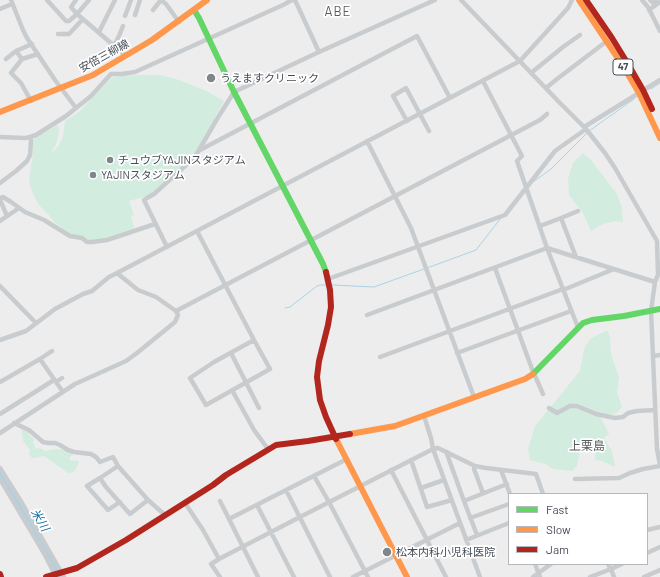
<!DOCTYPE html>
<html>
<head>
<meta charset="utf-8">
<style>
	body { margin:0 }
	#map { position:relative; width:660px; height:577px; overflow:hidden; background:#eeeded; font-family:Barlow,sans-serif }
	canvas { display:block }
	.legend { position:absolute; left:508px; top:493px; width:140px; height:72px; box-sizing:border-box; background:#fff; border:1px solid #b5b8bc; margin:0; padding:5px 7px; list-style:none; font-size:12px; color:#464d58 }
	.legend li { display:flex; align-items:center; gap:8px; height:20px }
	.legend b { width:20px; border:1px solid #b5b8bc }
</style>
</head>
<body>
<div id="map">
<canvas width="660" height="577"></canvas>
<ul class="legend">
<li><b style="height:5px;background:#63d668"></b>Fast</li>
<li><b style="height:5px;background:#ff974d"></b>Slow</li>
<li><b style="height:5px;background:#b3261e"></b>Jam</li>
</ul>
</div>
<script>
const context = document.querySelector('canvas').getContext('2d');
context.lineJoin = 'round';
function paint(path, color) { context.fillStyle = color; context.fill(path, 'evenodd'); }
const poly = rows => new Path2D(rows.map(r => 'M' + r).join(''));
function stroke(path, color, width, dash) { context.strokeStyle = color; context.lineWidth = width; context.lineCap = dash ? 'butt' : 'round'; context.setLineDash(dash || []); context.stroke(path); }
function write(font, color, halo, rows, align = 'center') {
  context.font = font + ' Barlow,"Noto Sans JP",sans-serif'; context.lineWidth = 3.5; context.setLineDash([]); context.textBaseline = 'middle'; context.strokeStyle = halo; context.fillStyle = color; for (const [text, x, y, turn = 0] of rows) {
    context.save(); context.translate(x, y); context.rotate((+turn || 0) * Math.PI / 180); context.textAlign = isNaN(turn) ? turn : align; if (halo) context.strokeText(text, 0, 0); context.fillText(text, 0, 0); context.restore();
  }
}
paint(poly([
	[137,75,161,75,179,80,206,91,224,101,194,155,154,191,147,196,129,201,134,215,131,216,134,228,106,238,92,241,71,234,54,222,49,215,39,205,33,194,29,183,30,173,33,154,32,143,35,137,58,125,59,131,56,145,52,150,53,152,59,145,63,137,65,121,79,112,110,79,114,77],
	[583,153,591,160,617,194,622,208,623,222,614,221,603,224,591,231,583,213,569,195,568,179,573,163],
	[607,330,610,336,611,355,619,377,617,392,622,407,615,414,600,416,609,434,604,438,612,451,615,467,602,461,595,460,596,445,581,446,577,466,572,471,553,469,545,464,530,460,528,449,535,426,580,371,584,349,590,339],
	[21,429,28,431,29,435,34,439,33,443,36,449,40,448,45,451,56,449,67,450,73,453,73,455,70,457,70,460,72,461,77,460,79,462,75,471,70,473,68,473,44,456,39,457,36,458,32,458,29,454,30,450,23,441,23,438]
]), '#d2ecdf');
stroke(poly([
	[651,89,660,83],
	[589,131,634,99],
	[533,182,551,169,587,133],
	[427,268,476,250,501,218],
	[332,285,374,287,424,269],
	[285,308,290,307,317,286,320,285,327,285]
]), '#a9d2e7', 1);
stroke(poly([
	[0,475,15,498,32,528,60,577]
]), '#a9d2e7', 6);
stroke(poly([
	[11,0,23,30,27,38,55,80,76,108],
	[47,0,66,21,69,21,77,14,71,7,76,0],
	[89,0,77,14,126,56],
	[161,0,166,4,179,22],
	[295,0,319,52],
	[461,0,560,103,586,129,605,153,615,168,657,241,658,275,655,282,651,311,657,449,660,465],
	[642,0,648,7,660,31],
	[650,0,653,3,656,0],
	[0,9,12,4],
	[153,10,161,0],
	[649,10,660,2],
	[135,15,140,0],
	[125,16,131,0],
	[99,32,115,0],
	[58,34,69,34,83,19],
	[114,45,119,36,123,26],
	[16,51,22,59,38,54],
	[6,59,16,51,32,44],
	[22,59,11,73,21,83,31,101],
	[531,73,563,47,580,35],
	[483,81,522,156,517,161,547,248,577,325,579,327],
	[546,88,557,79,607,41],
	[407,121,393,96,406,88,429,131],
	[584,127,660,80],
	[0,137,25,138,30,137,36,135,66,116,91,96,111,74,122,74,135,72,283,5,292,0],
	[367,141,411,228,474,397],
	[200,150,417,36,450,98],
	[0,183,16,171,27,161,30,155,31,141,30,137],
	[0,198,3,197,11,202,25,212,44,220,70,236,82,238,87,242,92,242,107,240,155,224],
	[0,200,7,216],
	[561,218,578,211],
	[0,221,19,208],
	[540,226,561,218,576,257],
	[197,231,254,340,270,369,206,405,190,378,214,362,254,340],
	[167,247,144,200,147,198,154,194,195,157,217,119,234,92,319,52,435,0],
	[495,268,532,369,543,394],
	[117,273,138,290,156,297,176,311],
	[328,279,505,215,555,151,586,129],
	[0,286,36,323],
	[563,290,614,269],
	[367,315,547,248,655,282],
	[0,340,26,331,55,309,83,294,92,291,109,277,117,273,520,61,568,8,572,0],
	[231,353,259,408],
	[457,353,571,311],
	[653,356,660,355],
	[380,357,563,289],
	[40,359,52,351],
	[0,382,40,359,63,392],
	[56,382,62,378],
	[232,390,254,430,268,449],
	[549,408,557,413,570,406,577,406,596,414,615,418,623,417,628,413,637,411,655,410],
	[0,414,54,380],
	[424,416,431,438,433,449,480,577],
	[14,423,29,430,43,442,48,443,55,443,60,445,68,450,74,452,91,454,96,457,100,462,113,457,118,466,148,500,165,515],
	[0,433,75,384,115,366,126,361,137,353,175,322,178,315,176,311,540,120,547,114],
	[447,452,447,454,464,501,507,484],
	[411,460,427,507,452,500],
	[118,466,100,478,106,487,130,514,148,500],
	[475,466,474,469,483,493],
	[0,468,22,503,64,577],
	[391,470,446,577],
	[501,470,510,494],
	[314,476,329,502,368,577],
	[100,478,87,486,108,510,120,502],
	[0,479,45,555,56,577],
	[575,479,619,478,630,473,643,469,660,466],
	[421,488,444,480],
	[286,490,330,577],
	[220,501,258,577],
	[464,501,477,535],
	[185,503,203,530,219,559],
	[257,505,294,577],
	[470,518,509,504],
	[229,519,347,459],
	[647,530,660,527],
	[466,540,509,523],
	[647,553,660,547],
	[535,564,540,577],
	[220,577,211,564,219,559,300,517,433,449,438,448,475,466,486,468,536,474,543,494],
	[353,577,460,523],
	[533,577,551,564],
	[590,577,611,569,608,564],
	[614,577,611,569,622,564],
	[644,577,660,570]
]), '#c9ccce', 4.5);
stroke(poly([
	[194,10,199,18,234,92,323,264,326,272],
	[533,374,583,323,592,320,624,316,660,309]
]), '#63d668', 6);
stroke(poly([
	[579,0,623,66,639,93,660,138],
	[0,112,93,75,152,40,207,0],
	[350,434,395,426,525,379,533,374],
	[336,439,407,577]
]), '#ff974d', 6);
stroke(poly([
	[586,0,612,38,628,64,643,90,652,109],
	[326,272,330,290,331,307,328,325,319,361,317,377,320,400,326,417,336,439],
	[0,574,1,577],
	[46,577,77,568,126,540,213,485,226,475,276,445,308,441,350,434]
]), '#b3261e', 6);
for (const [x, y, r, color] of [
	[211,78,5,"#81858c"],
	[110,160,4,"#81858c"],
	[93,175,4,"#81858c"],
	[387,552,5,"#81858c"]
]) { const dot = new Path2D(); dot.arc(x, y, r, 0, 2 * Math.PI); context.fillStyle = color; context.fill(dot); stroke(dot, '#fff', 1.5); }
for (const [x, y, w] of [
	[623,67,20]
]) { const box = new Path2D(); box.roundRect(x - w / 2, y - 8, w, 16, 3); context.fillStyle = '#fff'; context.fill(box); stroke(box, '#464d58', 1); }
write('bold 10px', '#464d58', null, [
	["47",623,67]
]);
write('11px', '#464d58', '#fff', [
	["安倍三柳線",104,56,-29]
]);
write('11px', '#464d58', '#fff', [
	["うえますクリニック",220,78],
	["チュウブYAJINスタジアム",118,160],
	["YAJINスタジアム",101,175],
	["松本内科小児科医院",396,552]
], 'left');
write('12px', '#595c61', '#fff', [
	["上栗島",587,446]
]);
write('italic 12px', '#156e9c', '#fff', [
	["米川",40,520,59]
]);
context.letterSpacing = '1px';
write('13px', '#595c61', '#fff', [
	["ABE",338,12]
]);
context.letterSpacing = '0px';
</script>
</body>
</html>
